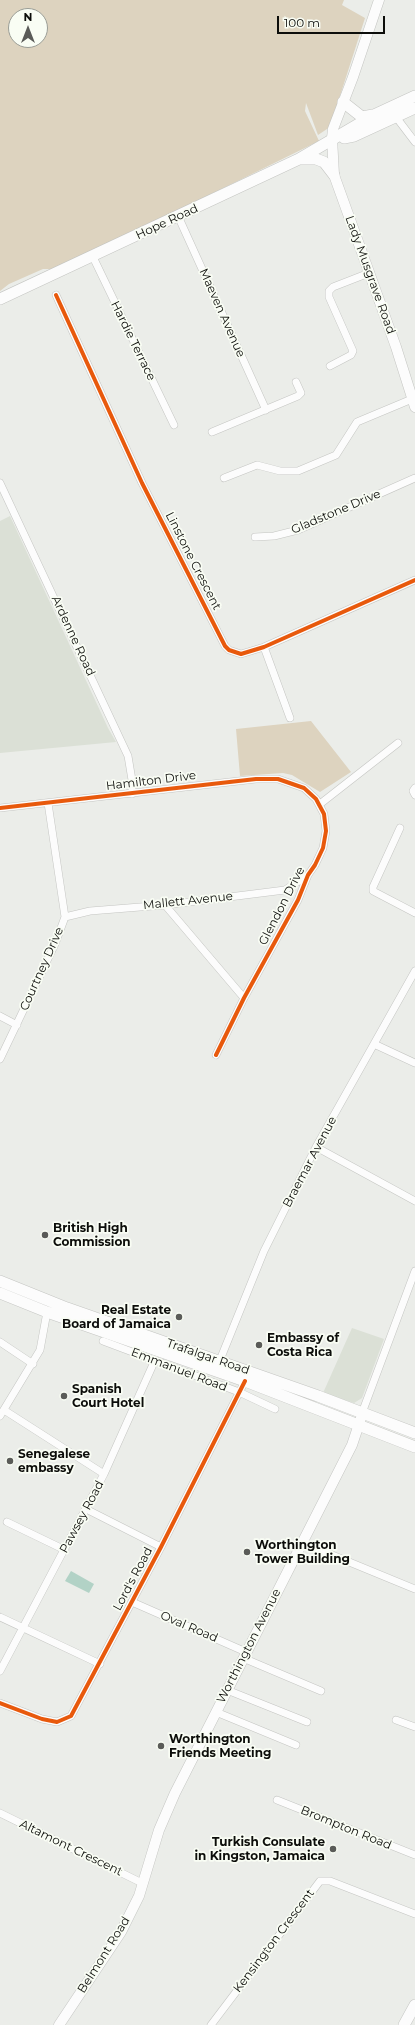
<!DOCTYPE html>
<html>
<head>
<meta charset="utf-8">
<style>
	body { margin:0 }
	#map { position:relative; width:415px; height:2025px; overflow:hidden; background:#ebede9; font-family:Montserrat,sans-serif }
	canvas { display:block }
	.north { position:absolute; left:8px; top:8px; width:40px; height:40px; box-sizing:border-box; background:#f9fdf4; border:1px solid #9a9d96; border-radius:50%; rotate:0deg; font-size:11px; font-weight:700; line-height:16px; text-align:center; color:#0c0d0a }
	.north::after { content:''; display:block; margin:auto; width:14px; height:18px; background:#5a5b58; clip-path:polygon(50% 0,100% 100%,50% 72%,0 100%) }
	.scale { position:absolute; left:277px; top:16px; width:108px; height:18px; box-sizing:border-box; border:2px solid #0c0d0a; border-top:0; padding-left:5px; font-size:12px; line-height:14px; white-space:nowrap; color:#0c0d0a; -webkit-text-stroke:3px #f9fdf4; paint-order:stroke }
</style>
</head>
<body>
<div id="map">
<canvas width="415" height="2025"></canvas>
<div class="north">N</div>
<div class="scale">100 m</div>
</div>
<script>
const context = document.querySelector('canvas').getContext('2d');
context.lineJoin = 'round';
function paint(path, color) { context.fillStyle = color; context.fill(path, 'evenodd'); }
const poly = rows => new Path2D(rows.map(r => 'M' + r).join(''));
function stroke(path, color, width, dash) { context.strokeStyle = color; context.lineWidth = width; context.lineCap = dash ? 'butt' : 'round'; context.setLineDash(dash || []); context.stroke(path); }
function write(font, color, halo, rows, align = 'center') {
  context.font = font + ' Montserrat,sans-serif'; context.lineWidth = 3.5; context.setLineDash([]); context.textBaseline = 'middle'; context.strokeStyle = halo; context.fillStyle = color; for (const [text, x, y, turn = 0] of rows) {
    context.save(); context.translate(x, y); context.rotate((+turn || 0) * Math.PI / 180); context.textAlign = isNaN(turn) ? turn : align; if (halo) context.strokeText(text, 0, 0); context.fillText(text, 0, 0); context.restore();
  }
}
paint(poly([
	[10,516,108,728,116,742,0,753,0,521],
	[352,1328,384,1339,362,1398,354,1403,323,1393]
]), '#dbe0d6');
paint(poly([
	[0,0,344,0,342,5,365,18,330,127,318,135,306,103,305,111,319,141,59,269,43,269,9,284,0,291],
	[16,16,40,16,40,40,16,40],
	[311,721,351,772,320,792,292,775,283,773,240,776,236,729]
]), '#ddd3bf');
paint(poly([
	[71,1571,94,1584,89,1593,65,1581]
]), '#b2d2c6');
const street = poly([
	[396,117,415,142],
	[178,216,266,410],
	[93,257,174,425],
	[56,295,142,483,225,646,229,650,241,654,264,647,415,580],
	[330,366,351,355,353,351,329,297,329,291,333,287,369,273],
	[212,432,298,396,301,393,296,382],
	[224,478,257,465,280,471,298,471,336,455,357,422,412,399],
	[0,483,128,756,132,780,132,794],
	[255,537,274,536,298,530,415,478],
	[264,647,290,718],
	[415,788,413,791,415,795],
	[320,804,398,743],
	[0,808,256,779,278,779,304,788,316,799,324,814,326,831,323,848,315,865,308,875,298,900,244,998,216,1055],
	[400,828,373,887,373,891,415,913],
	[165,905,244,998],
	[65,917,90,911,165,905,285,890,308,875],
	[0,1016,17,1025],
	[374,1044,415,1063],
	[0,1059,55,944,65,917,48,803],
	[316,1147,415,1201],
	[103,1341,239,1392,275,1409],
	[0,1342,33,1364],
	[220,1360,264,1251,316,1147,415,971],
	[4,1410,104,1474],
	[362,1413,415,1271],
	[0,1416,40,1350,47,1312],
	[86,1509,161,1547],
	[7,1522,65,1550],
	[303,1543,415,1589],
	[132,1602,246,1652],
	[0,1617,100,1664],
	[243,1658,321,1691],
	[0,1671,104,1474,155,1360],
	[227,1690,307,1722],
	[0,1703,42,1719,57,1722,71,1716,161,1547,245,1381],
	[216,1712,296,1745],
	[396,1720,415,1727],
	[277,1800,415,1855],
	[0,1813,142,1883],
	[211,2025,320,1881,330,1881,415,1914]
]);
const secondary = poly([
	[379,0,353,77,333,129,332,138,334,175,396,347,415,407],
	[59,2025,121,1932,139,1896,159,1830,175,1793,352,1445,361,1418]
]);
const primary = poly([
	[343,102,362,117,373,115],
	[344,138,354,136,415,108],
	[302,159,316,159,324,162,334,175],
	[0,299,299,159,374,115,415,96],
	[0,1281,67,1308,318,1396,415,1433],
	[0,1293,47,1312,245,1381,415,1447],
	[404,2025,415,2005]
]);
stroke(street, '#c4c5c2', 8);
stroke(secondary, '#c4c5c2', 11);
stroke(primary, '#c4c5c2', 12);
stroke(street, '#fcfcfc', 7);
stroke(secondary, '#fcfcfc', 10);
stroke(primary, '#fcfcfc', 11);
stroke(poly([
	[56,295,142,483,225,646,229,650,241,654,264,647,415,580],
	[0,808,256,779,278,779,304,788,316,799,324,814,326,831,323,848,315,865,308,875,298,900,244,998,216,1055],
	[0,1703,42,1719,57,1722,71,1716,161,1547,245,1381]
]), '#e8590c', 4);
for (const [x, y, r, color] of [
	[45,1235,4,"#5a5b58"],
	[179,1317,4,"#5a5b58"],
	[259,1345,4,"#5a5b58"],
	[64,1396,4,"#5a5b58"],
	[10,1461,4,"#5a5b58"],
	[247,1552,4,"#5a5b58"],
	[161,1746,4,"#5a5b58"],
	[333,1849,4,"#5a5b58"]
]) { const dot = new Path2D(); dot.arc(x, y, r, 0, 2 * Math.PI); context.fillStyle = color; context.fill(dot); stroke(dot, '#f9fdf4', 1.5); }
write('12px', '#0c0d0a', '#f9fdf4', [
	["Hope Road",167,222,-25],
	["Lady Musgrave Road",370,275,70],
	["Maeven Avenue",222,313,66],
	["Hardie Terrace",133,341,64],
	["Gladstone Drive",336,512,-23],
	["Linstone Crescent",193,561,63],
	["Ardenne Road",73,636,65],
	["Hamilton Drive",151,781,-7],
	["Mallett Avenue",188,901,-6],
	["Glendon Drive",282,906,-63],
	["Courtney Drive",42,969,-66],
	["Braemar Avenue",310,1162,-62],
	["Trafalgar Road",208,1357,19],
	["Emmanuel Road",179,1370,21],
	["Pawsey Road",82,1517,-62],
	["Lord's Road",133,1579,-62],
	["Oval Road",189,1627,23],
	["Worthington Avenue",249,1646,-63],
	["Brompton Road",346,1828,22],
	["Altamont Crescent",71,1848,26],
	["Kensington Crescent",274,1941,-53],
	["Belmont Road",104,1955,-58]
]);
write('bold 12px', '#0c0d0a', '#f9fdf4', [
	["British High",53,1228],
	["Commission",53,1242],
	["Real Estate",171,1310,"right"],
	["Board of Jamaica",171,1324,"right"],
	["Embassy of",267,1338],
	["Costa Rica",267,1352],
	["Spanish",72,1389],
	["Court Hotel",72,1403],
	["Senegalese",18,1454],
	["embassy",18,1468],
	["Worthington",255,1545],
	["Tower Building",255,1559],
	["Worthington",169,1739],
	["Friends Meeting",169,1753],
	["Turkish Consulate",325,1842,"right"],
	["in Kingston, Jamaica",325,1856,"right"]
], 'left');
</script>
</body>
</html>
